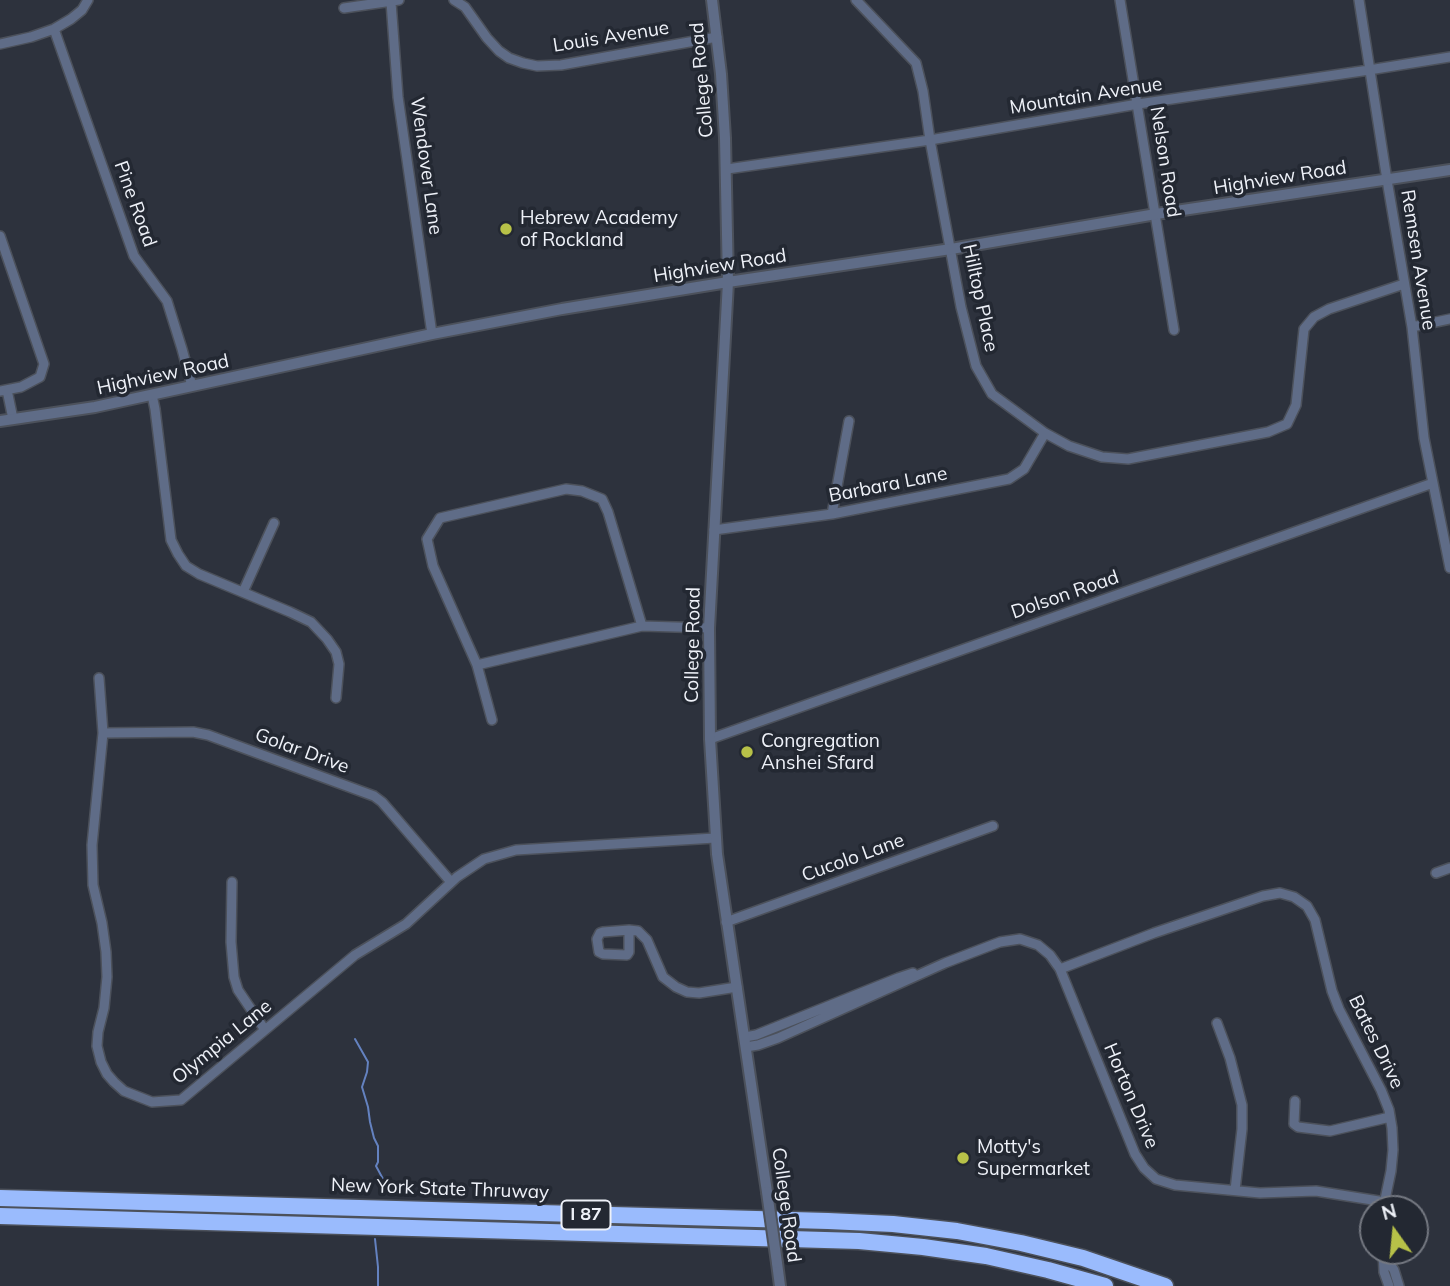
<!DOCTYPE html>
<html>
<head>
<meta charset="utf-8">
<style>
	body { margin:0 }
	#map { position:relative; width:1450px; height:1286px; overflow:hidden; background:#2d323d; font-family:Mulish,sans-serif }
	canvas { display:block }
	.north { position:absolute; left:1359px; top:1195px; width:70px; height:70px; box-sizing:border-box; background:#232832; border:2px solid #747881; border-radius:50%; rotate:345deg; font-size:19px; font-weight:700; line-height:28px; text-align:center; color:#eef1f8 }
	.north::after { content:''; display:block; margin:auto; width:24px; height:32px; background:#b7c148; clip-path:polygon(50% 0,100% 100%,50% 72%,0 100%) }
</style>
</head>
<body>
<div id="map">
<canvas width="1450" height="1286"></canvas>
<div class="north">N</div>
</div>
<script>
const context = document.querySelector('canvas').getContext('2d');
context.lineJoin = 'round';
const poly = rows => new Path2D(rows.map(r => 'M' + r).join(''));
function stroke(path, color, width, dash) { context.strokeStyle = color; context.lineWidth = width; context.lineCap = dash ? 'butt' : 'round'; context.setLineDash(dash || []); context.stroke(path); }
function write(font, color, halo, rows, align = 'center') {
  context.font = font + ' Mulish,sans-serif'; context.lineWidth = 7; context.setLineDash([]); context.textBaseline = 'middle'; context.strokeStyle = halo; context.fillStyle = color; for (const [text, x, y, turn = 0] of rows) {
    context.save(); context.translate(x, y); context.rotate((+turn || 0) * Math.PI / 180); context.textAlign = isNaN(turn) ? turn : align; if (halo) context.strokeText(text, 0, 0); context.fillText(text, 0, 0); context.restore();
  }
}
stroke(poly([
	[355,1039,368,1062,367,1072,362,1087,368,1107,370,1122,374,1138,378,1146,378,1162,376,1166,383,1179],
	[375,1239,378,1267,378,1286]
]), '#6482c0', 2);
const minor = poly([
	[454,0,465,7,487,38,499,51,509,58,523,63,537,66,561,65,717,37],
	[856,0,916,63,923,91,930,140,961,307,976,366,992,394,1045,433,1069,446,1102,457,1128,459,1268,432,1287,424,1296,405,1304,329,1314,317,1329,309,1404,284],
	[1120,0,1174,330],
	[1359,0,1387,180,1412,327,1424,438,1450,568],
	[391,2,398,97,432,334],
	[344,8,399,0],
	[54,29,134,256,167,301,182,349,192,386],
	[0,44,31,37,54,29,71,19,82,10,88,0],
	[727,169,930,140,1138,104,1369,70,1450,57],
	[0,236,44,364,40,377,21,387,0,391],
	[1412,327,1450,319],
	[7,390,13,419],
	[152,395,155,409,171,540,178,554,186,566,199,574,290,612,311,622,327,639,336,652,339,664,336,698],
	[832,514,849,421],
	[714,530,832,514,1009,479,1024,469,1045,433],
	[243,592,274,523],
	[477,665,642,626,709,628],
	[99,678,103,733,92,845,93,885,102,923,106,952,107,977,104,1008,98,1032,97,1046,101,1062,107,1074,114,1082,124,1091,152,1102,181,1100,355,955,406,924,457,877,484,859,516,850,715,838],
	[492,720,477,665,433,566,427,539,440,518,566,489,582,491,602,499,608,512,642,626],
	[103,733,193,732,208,735,374,796,382,802,451,882],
	[710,739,1433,483],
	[1436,873,1450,868],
	[232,882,231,942,234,977,238,990,265,1030],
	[726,922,993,826],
	[629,930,629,952,627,955,603,954,599,952,597,939,600,933,603,932,629,930,638,931,647,940,663,977,676,987,687,992,699,993,737,987],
	[1060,969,1154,933,1263,896,1280,893,1294,897,1307,906,1315,920,1332,991,1339,1009,1381,1090,1389,1110,1392,1128,1393,1150,1391,1171,1383,1209],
	[1217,1023,1230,1058,1242,1105,1242,1129,1235,1190],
	[745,1037,756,1035,898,978,913,973],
	[746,1047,758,1045,778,1038,945,963,992,945,1000,942,1020,939,1038,945,1050,955,1060,969,1135,1154,1144,1168,1156,1179,1175,1185,1260,1193,1316,1191,1385,1202],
	[1295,1101,1294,1124,1298,1127,1330,1131,1390,1117],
	[1383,1251,1384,1272,1389,1286],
	[1385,1257,1394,1270,1399,1286]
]);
const tertiary = poly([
	[712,0,721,74,725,138,728,282,709,628,710,739,717,854,767,1192],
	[0,421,95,407,432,334,562,309,728,282,951,249,1156,214,1450,170],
	[777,1263,780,1286]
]);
const motorway = poly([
	[0,1198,828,1221,893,1224,957,1231,1021,1243,1083,1258,1165,1286],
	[0,1216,859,1241,923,1247,986,1256,1048,1270,1105,1286]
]);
stroke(minor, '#4c515b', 12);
stroke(tertiary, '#4c515b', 14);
stroke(motorway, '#4c515b', 19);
stroke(minor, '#5f6c87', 9);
stroke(tertiary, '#5f6c87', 10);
stroke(motorway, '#9abbfd', 16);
const tertiaryBridge = poly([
	[767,1192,777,1263]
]);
stroke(tertiaryBridge, '#4c515b', 14, []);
stroke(tertiaryBridge, '#5f6c87', 10);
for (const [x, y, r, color] of [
	[506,229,7,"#b7c148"],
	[747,752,7,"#b7c148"],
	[963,1158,7,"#b7c148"]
]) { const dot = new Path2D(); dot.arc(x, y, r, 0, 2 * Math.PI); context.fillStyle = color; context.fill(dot); stroke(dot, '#232832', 2.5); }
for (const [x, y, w] of [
	[586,1215,49]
]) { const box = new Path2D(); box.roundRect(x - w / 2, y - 14.5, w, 29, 5); context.fillStyle = '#232832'; context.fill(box); stroke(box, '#eef1f8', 2); }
write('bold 18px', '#eef1f8', null, [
	["I 87",586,1215]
]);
write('19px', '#eef1f8', '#232832', [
	["Louis Avenue",611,37,-9],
	["College Road",702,80,-95],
	["Mountain Avenue",1086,96,-9],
	["Nelson Road",1165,162,81],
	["Wendover Lane",426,166,82],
	["Highview Road",1280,178,-9],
	["Pine Road",135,204,70],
	["Remsen Avenue",1418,260,81],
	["Highview Road",720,266,-9],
	["Hilltop Place",980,298,78],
	["Highview Road",163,375,-12],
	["Barbara Lane",888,485,-11],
	["Dolson Road",1065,595,-19],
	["College Road",693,645,-89],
	["Golar Drive",302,751,20],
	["Cucolo Lane",853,858,-20],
	["Olympia Lane",222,1042,-39],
	["Bates Drive",1376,1042,64],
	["Horton Drive",1131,1096,67],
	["New York State Thruway",440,1189,2],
	["College Road",786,1205,82]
]);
write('19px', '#eef1f8', '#232832', [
	["Hebrew Academy",520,218],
	["of Rockland",520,240],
	["Congregation",761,741],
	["Anshei Sfard",761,763],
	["Motty's",977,1147],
	["Supermarket",977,1169]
], 'left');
</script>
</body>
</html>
